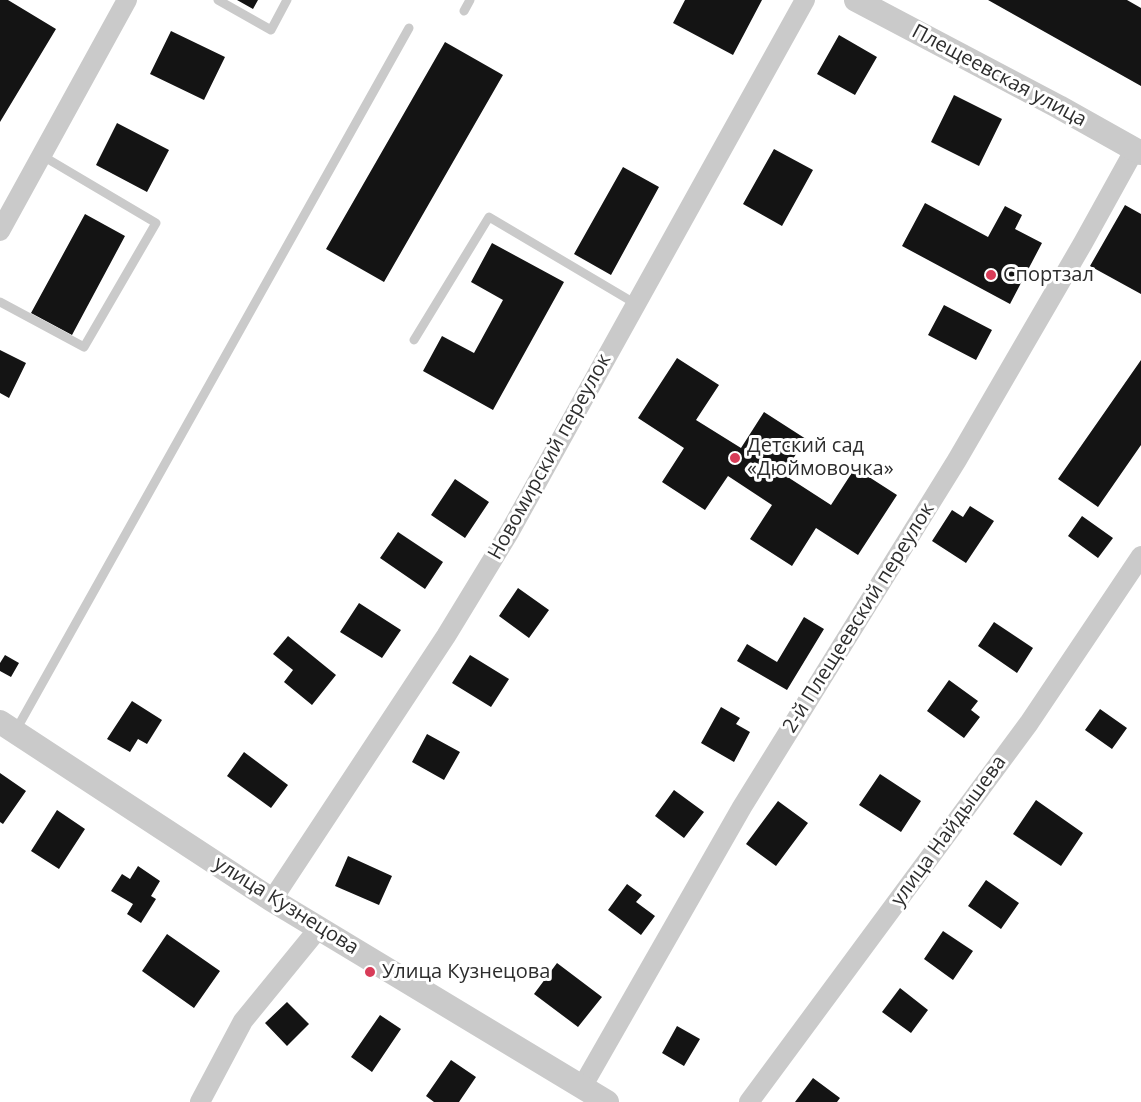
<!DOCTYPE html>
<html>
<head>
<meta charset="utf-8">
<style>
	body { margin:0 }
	canvas { display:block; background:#fff }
</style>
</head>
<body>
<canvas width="1141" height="1102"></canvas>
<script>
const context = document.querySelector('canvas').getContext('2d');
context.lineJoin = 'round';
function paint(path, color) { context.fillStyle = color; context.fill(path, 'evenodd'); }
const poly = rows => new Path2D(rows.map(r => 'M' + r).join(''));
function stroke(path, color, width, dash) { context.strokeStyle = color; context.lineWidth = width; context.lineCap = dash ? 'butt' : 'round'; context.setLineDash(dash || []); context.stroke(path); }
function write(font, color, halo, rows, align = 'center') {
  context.font = font + ' "Open Sans",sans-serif'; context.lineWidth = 6; context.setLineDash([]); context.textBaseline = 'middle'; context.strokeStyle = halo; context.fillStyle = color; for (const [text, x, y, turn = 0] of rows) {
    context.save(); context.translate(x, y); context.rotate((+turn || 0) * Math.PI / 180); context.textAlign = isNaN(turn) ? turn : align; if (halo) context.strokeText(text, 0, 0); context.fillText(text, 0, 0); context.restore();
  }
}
paint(poly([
	[0,0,8,0,56,29,0,122],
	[237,0,258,0,253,9],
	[685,0,762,0,733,55,673,23],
	[988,0,1127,0,1141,8,1141,86],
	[171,31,225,57,204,100,150,74],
	[839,35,877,57,855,95,817,74],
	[445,42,503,75,384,282,326,249],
	[954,95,1002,119,979,166,931,142],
	[117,123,169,150,147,192,96,165],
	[774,149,813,170,782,226,743,204],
	[623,167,659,187,611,275,574,254],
	[925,203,988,237,1005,206,1022,215,1015,229,1042,243,1010,304,902,246],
	[1125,205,1141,214,1141,294,1090,266],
	[85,214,125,236,72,335,31,313],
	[492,243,564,282,493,410,423,371,442,336,474,353,503,300,471,282],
	[944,305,992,330,976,360,928,335],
	[0,350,26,363,9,398,0,393],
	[677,358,719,385,696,420,741,448,764,412,806,439,783,474,831,505,855,468,897,495,858,555,816,528,792,566,750,539,772,505,728,476,705,510,662,482,684,448,638,418],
	[1141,360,1141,445,1098,507,1058,479],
	[455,479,489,502,465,538,431,515],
	[970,506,994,521,966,563,932,541,952,510,963,517],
	[1082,516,1113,538,1098,558,1068,536],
	[398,532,443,562,425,589,380,558],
	[518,588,549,610,529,638,499,616],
	[359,603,401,630,382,658,340,632],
	[804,617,824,629,787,690,737,661,747,644,777,662],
	[994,622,1033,648,1017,673,978,646],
	[288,636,336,675,312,705,284,682,293,670,273,654],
	[5,655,19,663,11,677,0,671,0,663],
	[470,655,509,679,491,707,452,683],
	[949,680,978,701,971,710,980,717,964,738,927,711],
	[132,701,162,720,147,744,138,739,130,752,107,739],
	[721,707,740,718,736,724,750,732,734,762,701,743],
	[1100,709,1127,728,1112,749,1085,730],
	[427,734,460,752,444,780,412,762],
	[244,752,288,785,271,808,227,776],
	[0,773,26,791,3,824,0,822],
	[880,774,921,801,901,832,859,805],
	[674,790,704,812,684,838,655,816],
	[1036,800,1083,833,1061,866,1013,834],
	[778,801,808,823,776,866,746,844],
	[57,810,85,829,59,869,31,851],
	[348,856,392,876,379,905,335,886],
	[138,866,160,881,151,896,156,899,141,923,127,914,133,904,111,891,122,874,130,879],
	[986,880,1019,903,1001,929,968,906],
	[627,884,642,895,636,902,655,916,641,935,608,910],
	[943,931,973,951,953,980,924,959],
	[167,934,220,971,194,1008,142,971],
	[557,963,602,997,578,1027,534,994],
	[900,988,928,1010,911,1033,882,1012],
	[287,1002,309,1024,287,1046,265,1023],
	[380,1015,401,1029,372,1072,351,1057],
	[677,1026,700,1039,684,1066,662,1053],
	[451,1060,476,1077,459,1102,434,1102,426,1096],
	[813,1078,840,1098,837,1102,795,1102]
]), '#141414');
stroke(poly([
	[218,0,271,30,287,0],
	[464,11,470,0],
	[0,302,84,347,156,223,41,155],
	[414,340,489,217,636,304],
	[16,730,409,28]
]), '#cacaca', 9);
stroke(poly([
	[0,231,127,0],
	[272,900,446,636,510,531,805,0],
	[582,1087,742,807,957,460,1083,243,1135,149],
	[200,1102,243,1021,319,928],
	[749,1102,1029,723,1141,556]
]), '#cacaca', 20);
stroke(poly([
	[856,0,1059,107,1141,153],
	[0,722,272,900,607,1102]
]), '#cacaca', 24);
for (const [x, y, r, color] of [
	[991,275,6,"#d83c58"],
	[735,458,6,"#d83c58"],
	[370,972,6,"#d83c58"]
]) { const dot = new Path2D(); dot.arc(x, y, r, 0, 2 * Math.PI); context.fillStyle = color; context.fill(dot); stroke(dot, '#fff', 2); }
write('20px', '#2d2d2d', '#fff', [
	["Плещеевская улица",999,76,28],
	["Новомирский переулок",550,457,-61],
	["2-й Плещеевский переулок",859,618,-58],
	["улица Найдышева",949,831,-54],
	["улица Кузнецова",286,906,32]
]);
write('20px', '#2d2d2d', '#fff', [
	["Спортзал",1003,275],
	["Детский сад",747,446],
	["«Дюймовочка»",747,469],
	["Улица Кузнецова",382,972]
], 'left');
</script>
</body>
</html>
